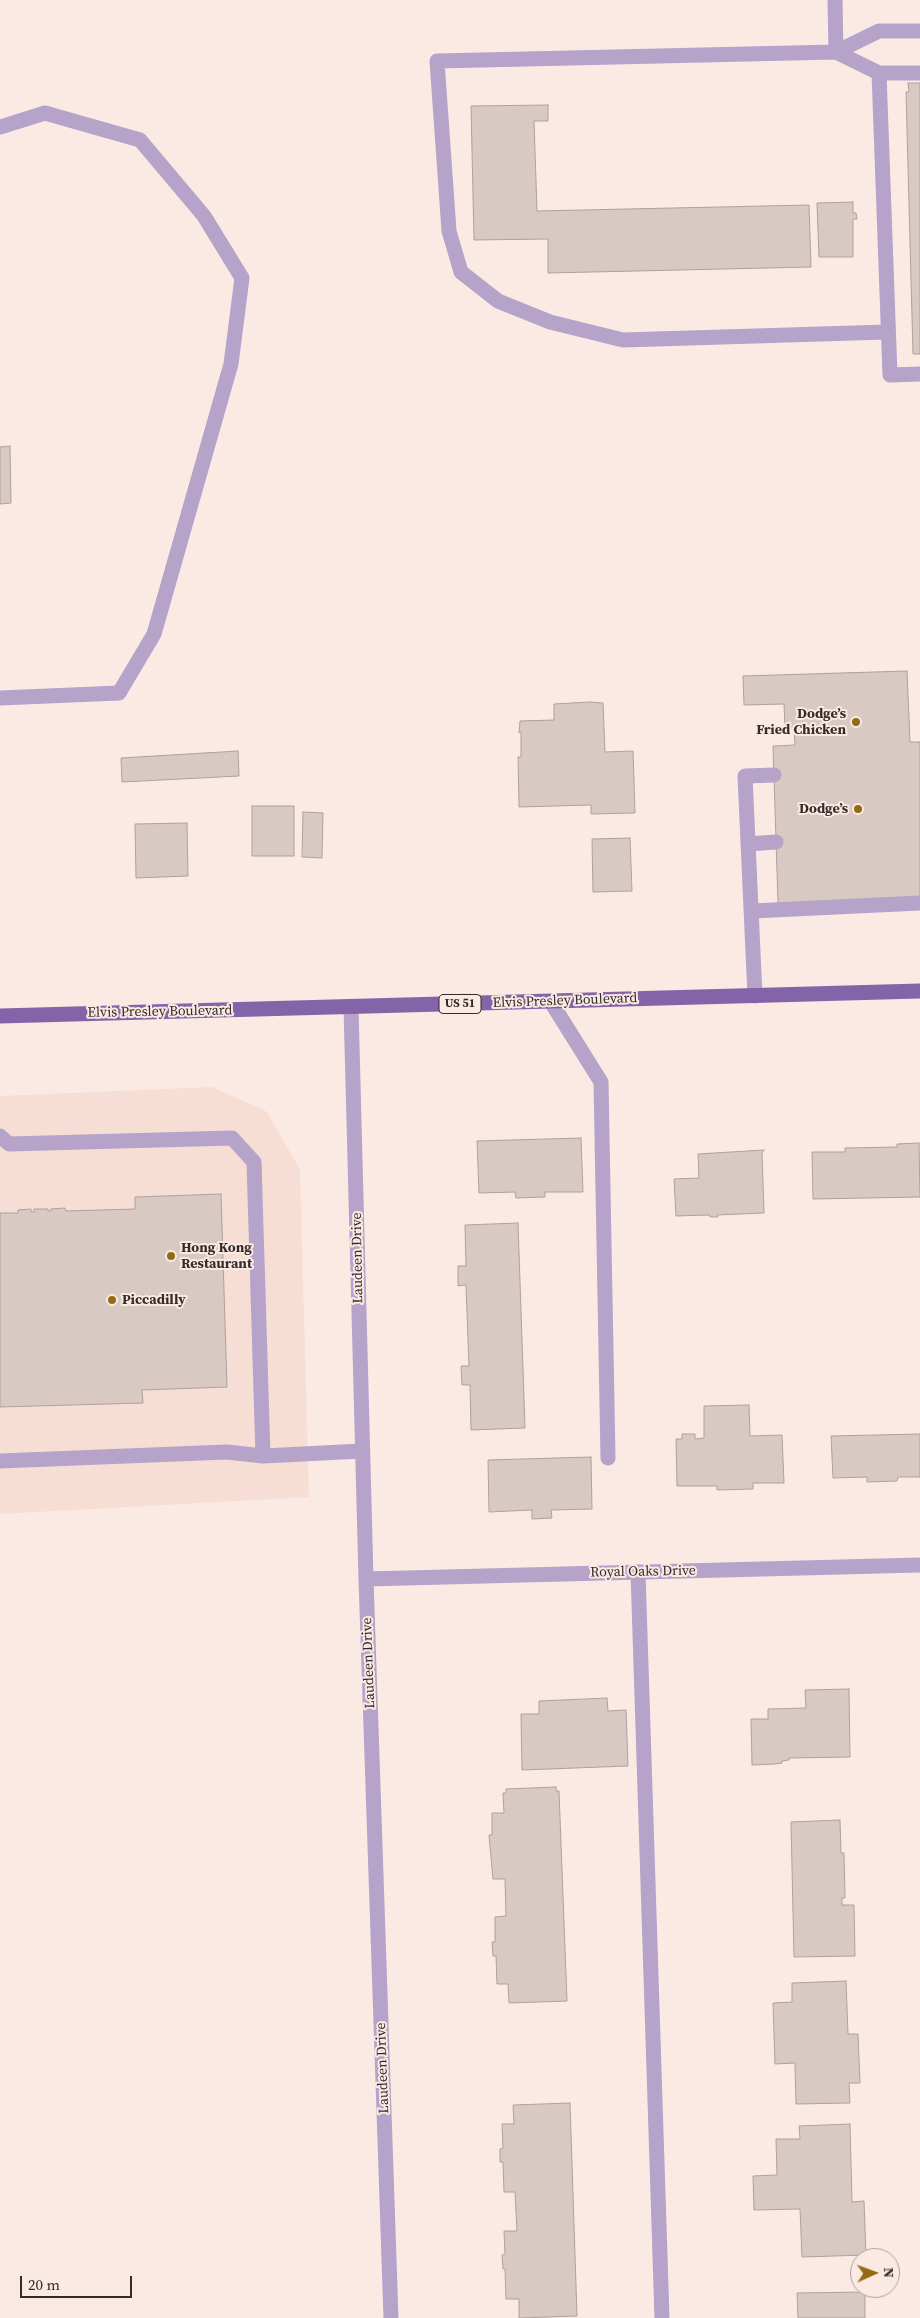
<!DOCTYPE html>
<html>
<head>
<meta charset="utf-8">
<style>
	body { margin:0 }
	#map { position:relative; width:920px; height:2318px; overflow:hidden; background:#fbeae4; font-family:"Source Serif 4",serif }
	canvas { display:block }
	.north { position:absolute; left:850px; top:2248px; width:50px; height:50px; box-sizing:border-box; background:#fbeae4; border:1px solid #ab9e9a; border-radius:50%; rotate:88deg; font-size:14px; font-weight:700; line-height:20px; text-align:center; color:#322c2a }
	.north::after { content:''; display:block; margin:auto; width:18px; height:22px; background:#926b13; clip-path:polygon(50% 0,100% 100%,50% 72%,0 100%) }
	.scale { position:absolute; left:20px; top:2276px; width:112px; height:22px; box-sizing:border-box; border:2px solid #322c2a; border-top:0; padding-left:6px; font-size:15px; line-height:18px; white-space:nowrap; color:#322c2a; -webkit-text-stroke:4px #fbeae4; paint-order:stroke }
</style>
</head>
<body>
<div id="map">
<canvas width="920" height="2318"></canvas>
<div class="north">N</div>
<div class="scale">20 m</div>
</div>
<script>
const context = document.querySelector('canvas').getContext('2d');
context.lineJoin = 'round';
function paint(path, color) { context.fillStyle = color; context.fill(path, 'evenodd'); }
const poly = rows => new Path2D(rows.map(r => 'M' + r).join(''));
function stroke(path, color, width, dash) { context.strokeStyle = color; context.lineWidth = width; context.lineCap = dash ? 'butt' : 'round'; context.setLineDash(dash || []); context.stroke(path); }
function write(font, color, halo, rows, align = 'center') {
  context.font = font + ' "Source Serif 4",serif'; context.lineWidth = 4; context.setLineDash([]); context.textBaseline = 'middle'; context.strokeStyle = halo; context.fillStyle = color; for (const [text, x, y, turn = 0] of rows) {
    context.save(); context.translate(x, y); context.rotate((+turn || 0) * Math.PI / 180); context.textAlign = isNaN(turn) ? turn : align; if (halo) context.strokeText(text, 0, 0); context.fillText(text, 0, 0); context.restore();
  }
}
paint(poly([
	[212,1087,266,1111,300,1169,309,1497,0,1514,0,1096]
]), '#f7ded5');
const building = poly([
	[908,83,920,83,920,354,913,354,906,92,909,92,908,83],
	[548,105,548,121,534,121,537,211,809,205,811,267,548,273,548,239,474,240,471,106,548,105],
	[853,202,853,213,856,213,857,219,853,219,853,257,819,257,817,203,853,202],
	[10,446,11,503,0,504,0,447,10,446],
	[907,671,910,742,920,742,920,899,778,903,773,746,795,745,794,728,785,728,784,704,744,705,743,676,907,671],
	[590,702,603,703,605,752,633,751,635,813,591,814,591,805,519,807,518,757,521,757,521,732,519,733,520,721,554,720,554,704,590,702],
	[238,751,239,776,122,782,121,758,238,751],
	[252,806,294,806,294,856,252,856,252,806],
	[303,812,323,813,322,858,302,857,303,812],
	[187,823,188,876,136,878,135,824,187,823],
	[630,838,632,891,593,892,592,839,630,838],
	[581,1138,583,1192,545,1192,545,1197,516,1198,515,1192,479,1193,477,1141,581,1138],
	[919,1143,920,1197,813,1199,812,1152,845,1152,845,1148,897,1147,897,1144,919,1143],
	[764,1150,762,1153,764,1213,717,1215,718,1217,710,1217,710,1215,676,1216,674,1179,699,1178,698,1154,764,1150],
	[221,1194,227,1387,142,1390,143,1403,0,1407,0,1213,18,1213,18,1210,31,1209,31,1212,34,1212,34,1209,48,1209,48,1211,51,1211,51,1209,65,1208,66,1211,135,1209,135,1197,221,1194],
	[518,1223,525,1428,471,1430,470,1385,462,1385,461,1366,469,1366,466,1285,458,1286,458,1266,466,1266,465,1225,518,1223],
	[749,1405,750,1436,782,1435,784,1483,753,1483,753,1489,717,1490,717,1486,677,1486,676,1439,682,1439,682,1434,695,1434,695,1439,704,1438,704,1406,749,1405],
	[920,1434,920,1477,898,1477,897,1481,867,1482,867,1477,833,1478,831,1436,920,1434],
	[591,1457,592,1509,551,1510,552,1518,532,1519,532,1510,489,1512,488,1460,591,1457],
	[849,1689,850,1757,789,1758,789,1760,782,1761,782,1763,775,1764,752,1765,751,1719,768,1719,768,1709,806,1708,805,1690,849,1689],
	[607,1698,608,1711,626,1710,628,1766,522,1770,521,1714,539,1714,539,1701,607,1698],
	[556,1787,556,1791,559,1791,567,2001,509,2003,508,1984,497,1984,496,1956,493,1956,492,1942,495,1942,495,1917,506,1916,505,1879,493,1879,489,1835,492,1835,492,1813,504,1813,503,1793,506,1793,506,1789,556,1787],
	[840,1820,841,1853,844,1853,845,1898,842,1898,842,1905,854,1905,855,1956,794,1957,791,1822,840,1820],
	[846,1981,848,2034,858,2034,860,2083,849,2083,850,2103,796,2104,795,2063,775,2064,773,2003,792,2002,792,1983,846,1981],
	[570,2103,577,2316,519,2318,519,2299,506,2299,505,2269,503,2269,502,2255,505,2254,504,2231,517,2231,515,2192,504,2192,503,2162,500,2162,500,2149,503,2148,502,2124,514,2124,513,2105,570,2103],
	[850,2124,852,2202,864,2201,866,2255,802,2257,800,2209,754,2210,753,2176,777,2175,776,2139,800,2139,799,2126,850,2124],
	[865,2292,865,2318,798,2318,797,2293,865,2292]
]);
paint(building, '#d9c9c3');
stroke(building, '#b0a09b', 1);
stroke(poly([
	[835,0,836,52,437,61,449,231,461,272,498,301,550,322,623,340,887,332],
	[920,31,879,31,836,52,879,73,920,73],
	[879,73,890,375,920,374],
	[0,127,45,113,140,140,204,216,242,278,231,364,154,634,119,693,0,698],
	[748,844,776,842],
	[752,911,920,903],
	[755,996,745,776,774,775],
	[551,1002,601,1082,608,1458],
	[0,1136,9,1144,232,1138,254,1162,263,1456,362,1451],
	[0,1461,227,1452,263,1456],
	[638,1572,662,2318]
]), '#b5a3ca', 15);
stroke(poly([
	[351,1007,366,1579,391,2318],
	[366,1579,920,1565]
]), '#b5a3ca', 15);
stroke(poly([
	[0,1016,920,991]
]), '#8563a9', 15);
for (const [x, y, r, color] of [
	[856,722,5,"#926b13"],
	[858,809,5,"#926b13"],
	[171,1256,5,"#926b13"],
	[112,1300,5,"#926b13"]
]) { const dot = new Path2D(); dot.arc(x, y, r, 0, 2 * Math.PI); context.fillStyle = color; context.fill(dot); stroke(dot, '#fbeae4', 2); }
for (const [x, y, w] of [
	[460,1004,42]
]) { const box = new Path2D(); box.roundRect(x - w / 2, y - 9.5, w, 19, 4); context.fillStyle = '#fbeae4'; context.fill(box); stroke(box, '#322c2a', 1); }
write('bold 12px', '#322c2a', null, [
	["US 51",460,1004]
]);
write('bold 14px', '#322c2a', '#fbeae4', [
	["Dodge’s",846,714],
	["Fried Chicken",846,730],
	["Dodge’s",848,809],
	["Hong Kong",181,1248,"left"],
	["Restaurant",181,1264,"left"],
	["Piccadilly",122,1300,"left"]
], 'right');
write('14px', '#322c2a', '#fbeae4', [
	["Elvis Presley Boulevard",565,1001,-2],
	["Elvis Presley Boulevard",160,1012,-1],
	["Laudeen Drive",358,1258,-91],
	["Royal Oaks Drive",643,1572,-1],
	["Laudeen Drive",369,1663,-92],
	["Laudeen Drive",383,2068,-92]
]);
</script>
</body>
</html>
